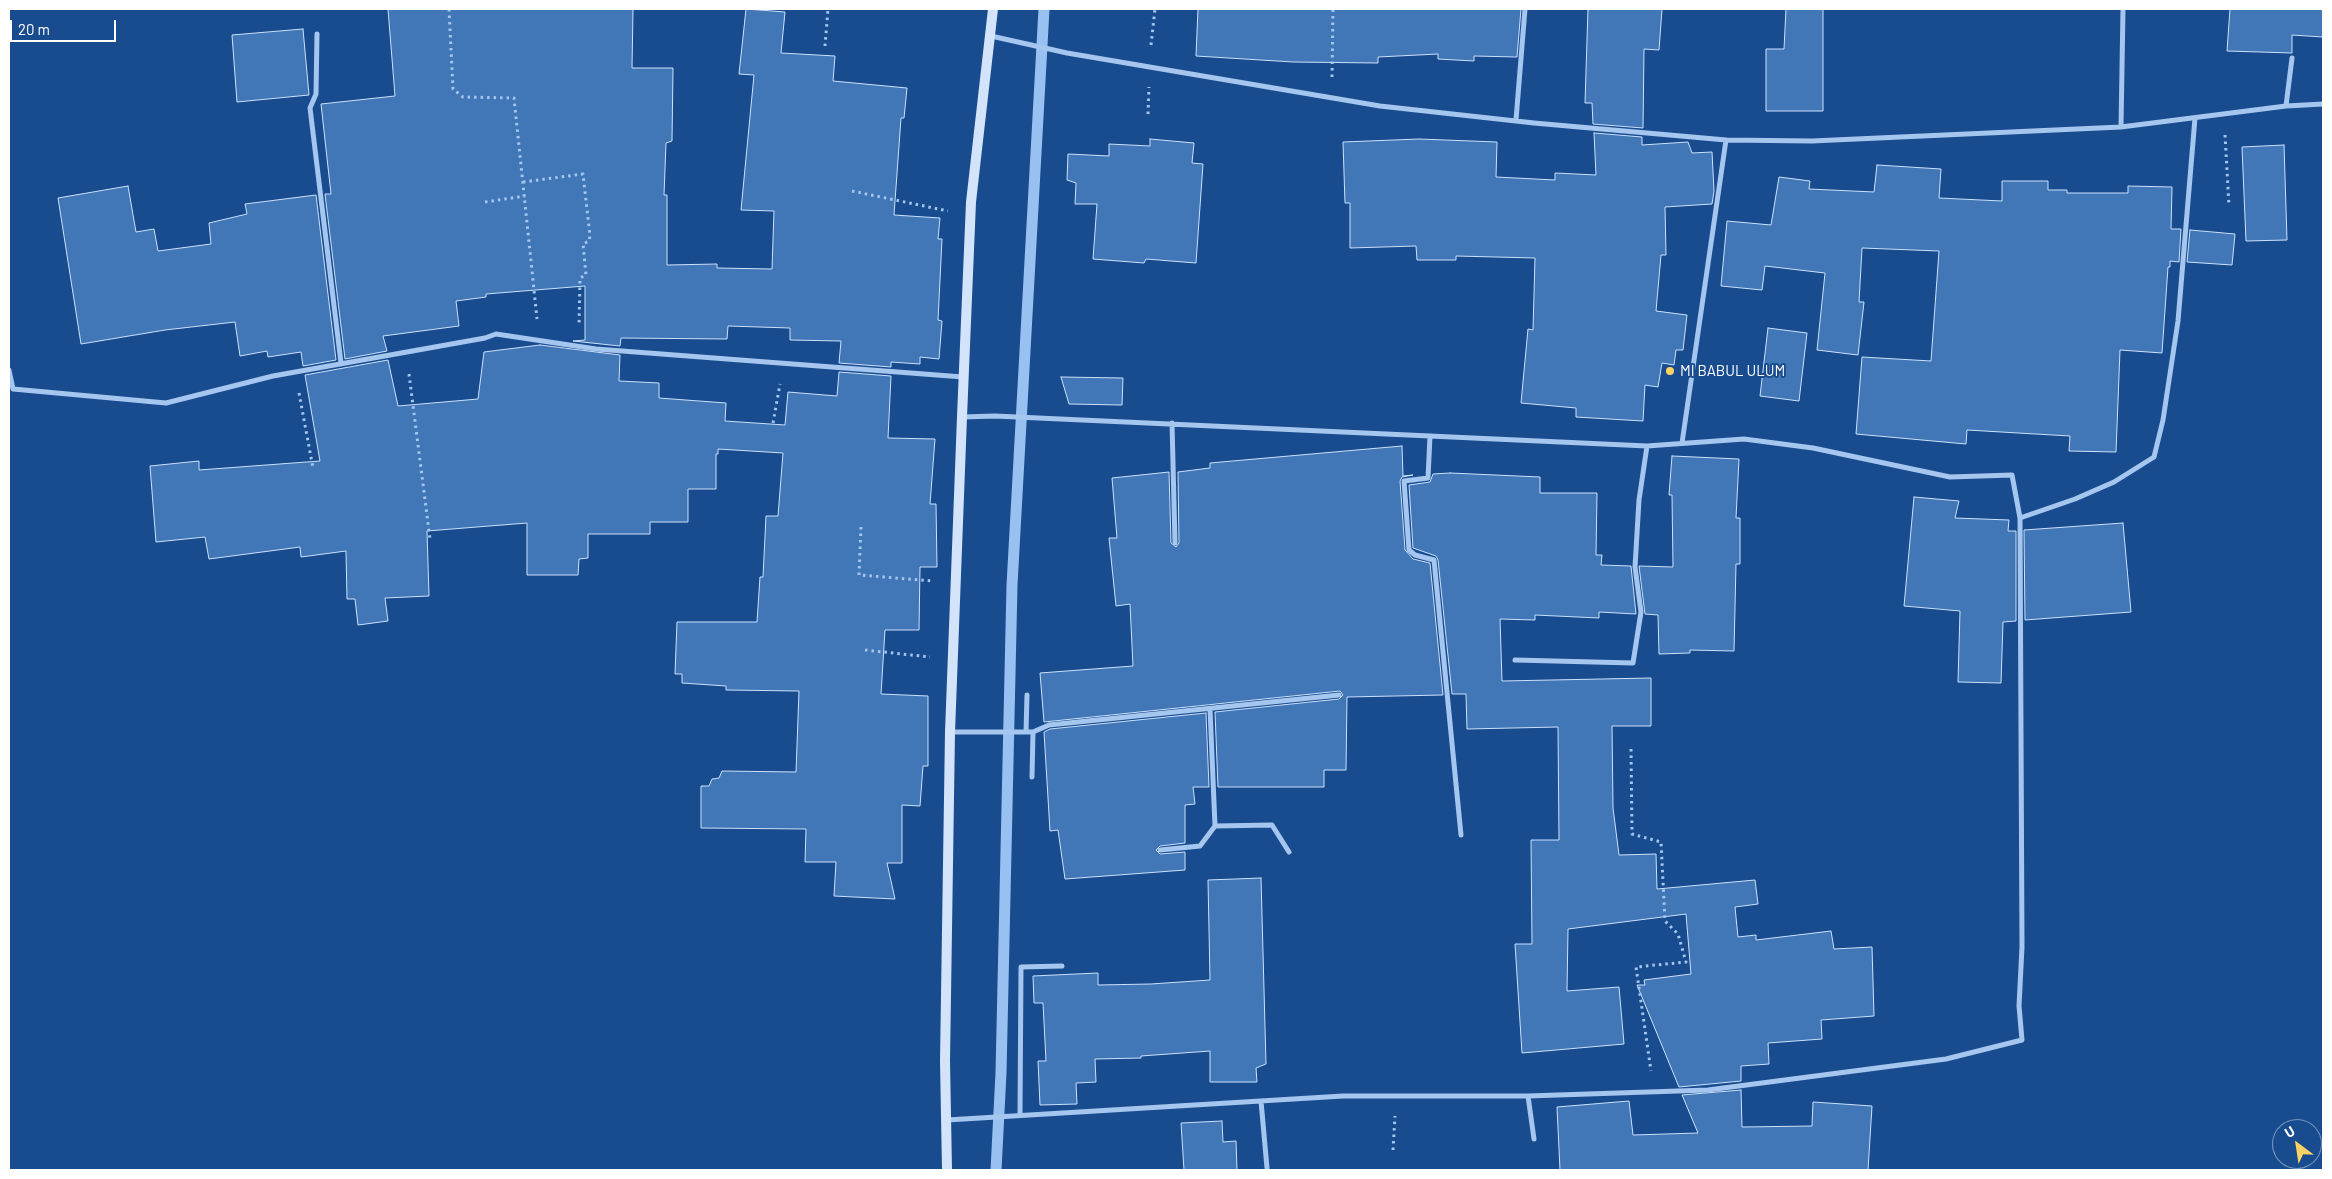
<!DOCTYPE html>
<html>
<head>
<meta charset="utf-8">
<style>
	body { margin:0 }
	#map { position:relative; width:2332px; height:1179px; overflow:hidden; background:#194c8f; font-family:Barlow,sans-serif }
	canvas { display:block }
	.frame { position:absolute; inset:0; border:10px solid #fff; pointer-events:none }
	.north { position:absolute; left:2272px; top:1119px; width:50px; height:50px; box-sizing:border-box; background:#194c8f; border:1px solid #7594bc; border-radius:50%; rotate:329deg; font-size:14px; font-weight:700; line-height:20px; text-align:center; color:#fff }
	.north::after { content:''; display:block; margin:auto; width:18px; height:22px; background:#ffd263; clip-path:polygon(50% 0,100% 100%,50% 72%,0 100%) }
	.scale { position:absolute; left:10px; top:20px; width:106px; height:22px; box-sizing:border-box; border:2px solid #fff; border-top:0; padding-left:6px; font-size:15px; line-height:18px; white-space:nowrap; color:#fff; -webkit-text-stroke:4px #194c8f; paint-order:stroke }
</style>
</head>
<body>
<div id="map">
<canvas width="2332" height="1179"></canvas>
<div class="frame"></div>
<div class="north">U</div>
<div class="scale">20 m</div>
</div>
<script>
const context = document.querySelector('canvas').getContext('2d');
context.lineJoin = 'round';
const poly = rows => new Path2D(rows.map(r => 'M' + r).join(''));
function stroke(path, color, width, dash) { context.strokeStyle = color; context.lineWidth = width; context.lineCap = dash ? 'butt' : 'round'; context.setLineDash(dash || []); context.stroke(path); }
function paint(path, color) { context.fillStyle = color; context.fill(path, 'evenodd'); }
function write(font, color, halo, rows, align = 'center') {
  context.font = font + ' Barlow,sans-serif'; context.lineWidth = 4; context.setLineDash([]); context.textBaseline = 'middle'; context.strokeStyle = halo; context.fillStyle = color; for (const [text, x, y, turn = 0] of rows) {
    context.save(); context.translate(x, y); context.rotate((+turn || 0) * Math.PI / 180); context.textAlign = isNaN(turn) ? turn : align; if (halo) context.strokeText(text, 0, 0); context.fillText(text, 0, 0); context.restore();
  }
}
stroke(poly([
	[996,1170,1001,1073,1012,585,1044,9]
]), '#98c1f1', 11);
const building = poly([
	[388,9,633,9,632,68,673,68,672,141,666,143,664,195,667,195,667,265,717,264,717,268,772,269,774,211,741,210,754,75,739,74,746,9,785,12,781,53,835,56,833,81,907,88,904,118,901,118,894,215,940,218,938,239,942,239,938,320,942,321,939,359,920,357,920,364,891,362,891,367,839,363,841,341,790,340,790,328,728,326,727,339,621,338,620,346,573,341,585,340,585,286,486,294,486,297,456,301,459,326,383,336,387,351,345,359,325,194,331,194,321,104,395,96,388,9],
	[1198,9,1521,9,1517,57,1474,56,1474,61,1438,59,1438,54,1378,57,1378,63,1293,62,1196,56,1198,9],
	[1588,9,1662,9,1659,50,1644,49,1643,128,1593,124,1592,103,1585,103,1588,9],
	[1786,9,1823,9,1823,111,1766,111,1766,49,1784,49,1786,9],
	[2230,9,2323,9,2323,37,2292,35,2292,53,2227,51,2230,9],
	[303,29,309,95,237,102,232,35,303,29],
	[1594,133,1642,137,1642,145,1688,142,1692,153,1712,152,1714,191,1712,204,1665,207,1666,255,1661,255,1656,311,1687,315,1683,350,1676,350,1674,365,1662,363,1658,387,1645,385,1643,421,1576,417,1576,408,1521,403,1528,329,1533,330,1535,258,1456,256,1456,260,1417,260,1416,246,1350,248,1350,203,1345,203,1343,142,1419,139,1497,142,1496,177,1555,180,1555,173,1596,175,1594,133],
	[1150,139,1194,143,1192,163,1203,164,1196,263,1146,259,1144,263,1093,259,1097,204,1075,204,1076,183,1067,180,1068,154,1109,156,1109,144,1150,146,1150,139],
	[2284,145,2287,240,2246,241,2242,147,2284,145],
	[1877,165,1941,169,1939,198,2002,201,2002,181,2048,181,2048,190,2067,190,2067,193,2128,193,2128,186,2172,187,2171,229,2181,229,2179,262,2170,261,2170,267,2168,267,2162,353,2120,350,2116,452,2069,451,2070,436,1967,430,1966,444,1856,434,1862,357,1931,361,1939,251,1862,248,1859,302,1864,302,1858,355,1817,350,1825,273,1765,266,1762,290,1721,286,1727,221,1771,225,1779,177,1810,181,1809,189,1874,192,1877,165],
	[128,186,136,232,154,229,158,251,211,244,209,223,247,214,245,204,316,195,336,360,303,366,301,352,268,357,267,351,240,356,235,322,165,330,81,344,58,198,128,186],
	[2190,230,2235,234,2232,265,2187,262,2190,230],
	[1768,328,1807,333,1799,401,1760,396,1768,328],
	[540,345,620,355,619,381,659,383,659,398,726,403,725,421,785,425,788,392,837,396,839,372,891,376,888,438,935,439,930,504,936,504,937,567,920,567,919,630,885,630,881,694,928,696,928,766,923,766,920,806,902,805,902,863,887,863,895,899,834,896,836,862,805,862,806,829,701,828,701,786,709,786,712,779,719,778,722,771,796,772,799,691,726,690,726,686,682,683,682,674,675,674,677,622,757,622,760,577,763,577,766,516,778,516,783,453,718,449,718,454,716,454,716,489,688,489,688,522,650,522,650,534,588,534,588,558,579,559,578,575,527,575,527,523,427,531,429,596,385,598,388,621,358,625,355,599,347,599,346,551,301,557,300,547,209,559,205,537,156,542,150,466,199,461,199,470,320,461,305,375,388,360,398,406,478,399,484,352,540,345],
	[1061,377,1123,378,1122,405,1069,404,1061,377],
	[1402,446,1403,476,1413,475,1402,477,1400,481,1405,550,1413,559,1430,563,1443,695,1347,697,1346,770,1324,770,1324,787,1218,787,1215,712,1339,699,1343,695,1340,691,1044,722,1040,673,1133,666,1130,604,1116,606,1109,538,1117,538,1112,478,1169,472,1171,543,1176,547,1179,543,1178,472,1210,468,1210,463,1402,446],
	[1672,456,1739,459,1736,518,1740,518,1740,564,1736,564,1734,651,1690,650,1690,653,1659,654,1658,615,1645,614,1639,566,1673,567,1672,495,1669,495,1672,456],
	[1450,473,1540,477,1540,493,1597,493,1596,555,1602,555,1601,565,1631,566,1636,614,1599,612,1599,618,1535,615,1535,620,1500,619,1502,681,1651,678,1651,726,1612,726,1613,808,1619,855,1656,854,1657,889,1755,880,1758,904,1735,907,1738,937,1756,935,1756,940,1831,931,1834,949,1872,947,1874,1016,1821,1020,1822,1039,1768,1043,1769,1064,1741,1066,1741,1081,1679,1087,1637,985,1645,985,1644,980,1691,974,1686,914,1568,929,1567,991,1619,987,1624,1044,1522,1053,1515,944,1532,944,1531,840,1559,840,1558,727,1467,729,1466,694,1452,694,1438,560,1436,556,1413,548,1409,485,1430,482,1433,474,1450,473],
	[1914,497,1959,501,1955,518,2009,520,2008,531,2016,531,2016,621,2003,622,2001,683,1958,682,1960,611,1904,606,1914,497],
	[2123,523,2131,612,2025,620,2024,530,2123,523],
	[1206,713,1209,787,1193,787,1195,804,1185,805,1185,843,1160,846,1156,850,1160,854,1185,852,1185,870,1065,879,1058,830,1050,831,1044,732,1050,729,1206,713],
	[1261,878,1266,1064,1256,1068,1257,1082,1210,1082,1210,1051,1141,1056,1141,1058,1095,1059,1096,1082,1076,1083,1077,1104,1040,1105,1038,1061,1046,1061,1043,1003,1034,1003,1033,976,1098,973,1098,985,1151,984,1210,980,1208,880,1261,878],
	[1741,1090,1742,1127,1812,1126,1813,1102,1872,1106,1868,1170,1560,1170,1557,1107,1629,1101,1633,1135,1698,1133,1682,1095,1741,1090],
	[1222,1121,1223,1142,1236,1141,1237,1170,1184,1170,1181,1123,1222,1121]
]);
paint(building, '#4176b7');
stroke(building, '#cce1fb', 1);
stroke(poly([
	[449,9,453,89,463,97,514,98,537,319],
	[1151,45,1155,9],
	[825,46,828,9],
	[1332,77,1333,9],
	[1148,114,1149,87],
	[2225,135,2229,206],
	[523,182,583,174,590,236,589,241,583,244,586,275,580,278,579,325],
	[852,191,948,211],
	[485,202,525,196],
	[409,374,430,539],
	[299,393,313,468],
	[773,423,780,384],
	[861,527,859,575,933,581],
	[865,650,930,657],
	[1631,749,1632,834,1661,842,1665,921,1678,934,1686,962,1636,967,1651,1071],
	[1393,1150,1395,1116]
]), '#a5c6ef', 3, [2.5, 4]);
stroke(poly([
	[317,34,316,94,310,108,341,363],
	[991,36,1067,53,1380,106,1534,123,1726,140,1812,141,2121,127,2286,106,2323,104],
	[2286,106,2292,58],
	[1516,120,1525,9],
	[2121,127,2123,9],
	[9,370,13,389,166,403,273,376,485,338,496,334,596,349,963,377],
	[962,417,995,416,1647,446,1744,439,1813,448,1950,477,2012,475,2020,518,2075,499,2114,482,2154,457,2163,420,2178,321,2195,118],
	[1172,423,1175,543],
	[1430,436,1428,478,1404,481,1409,550,1415,555,1434,560,1461,835],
	[1682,443,1726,140],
	[1515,660,1633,663,1641,612,1635,567,1639,500,1647,446],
	[950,732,1033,732,1049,725,1339,695],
	[1026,732,1027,695],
	[1032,777,1033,732],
	[1215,826,1272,825,1289,852],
	[1160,850,1200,846,1215,826,1210,709],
	[1528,1096,1534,1139],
	[1261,1101,1267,1168],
	[1020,1115,1021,967,1062,966],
	[947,1120,1343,1096,1528,1096,1708,1090,1946,1059,2022,1040,2019,1006,2022,947,2020,518]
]), '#a5c6ef', 5);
stroke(poly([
	[947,1170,945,1061,950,732,962,417,971,202,993,9]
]), '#d3e4fa', 10);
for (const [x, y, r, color] of [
	[1670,371,5,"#ffd263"]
]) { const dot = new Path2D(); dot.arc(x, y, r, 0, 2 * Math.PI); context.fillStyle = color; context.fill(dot); stroke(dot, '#194c8f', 2); }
write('15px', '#fff', '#194c8f', [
	["MI BABUL ULUM",1680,371]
], 'left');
</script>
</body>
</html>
